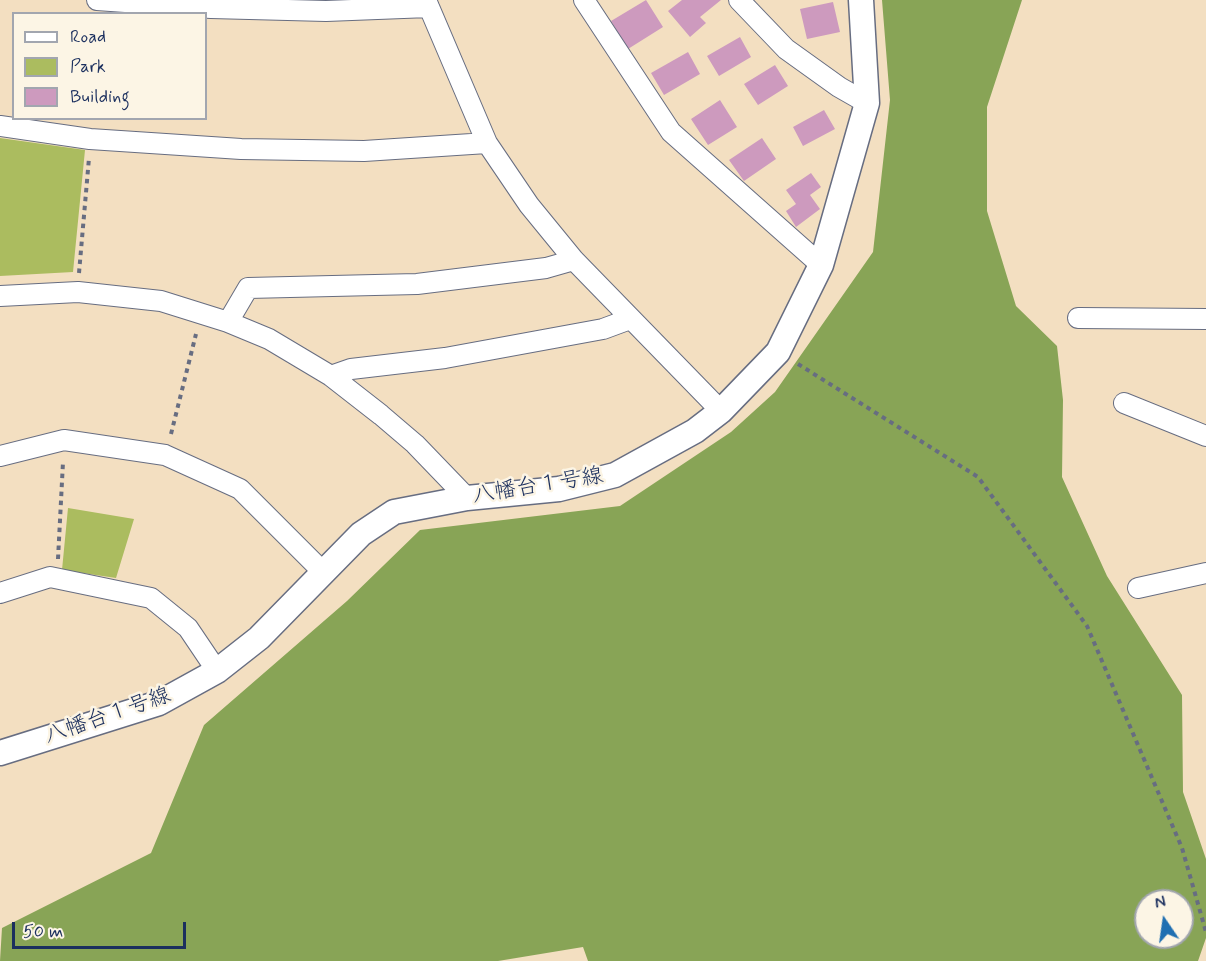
<!DOCTYPE html>
<html>
<head>
<meta charset="utf-8">
<style>
	body { margin:0 }
	#map { position:relative; width:1206px; height:961px; overflow:hidden; background:#f3dfc1; font-family:Mynerve,sans-serif }
	canvas { display:block }
	.legend { position:absolute; left:12px; top:12px; width:195px; height:108px; box-sizing:border-box; background:#fcf5e5; border:2px solid #a2a6af; margin:0; padding:8px 10px; list-style:none; font-size:18px; color:#1b2f5e }
	.legend li { display:flex; align-items:center; gap:12px; height:30px }
	.legend b { width:30px; border:2px solid #a2a6af }
	.north { position:absolute; left:1134px; top:889px; width:60px; height:60px; box-sizing:border-box; background:#fcf5e5; border:2px solid #a2a6af; border-radius:50%; rotate:347deg; font-size:16px; font-weight:700; line-height:24px; text-align:center; color:#1b2f5e }
	.north::after { content:''; display:block; margin:auto; width:21px; height:27px; background:#1f6fb2; clip-path:polygon(50% 0,100% 100%,50% 72%,0 100%) }
	.scale { position:absolute; left:12px; top:922px; width:174px; height:27px; box-sizing:border-box; border:3px solid #1b2f5e; border-top:0; padding-left:8px; font-size:18px; line-height:21px; white-space:nowrap; color:#1b2f5e; -webkit-text-stroke:4px #fcf5e5; paint-order:stroke }
</style>
</head>
<body>
<div id="map">
<canvas width="1206" height="961"></canvas>
<ul class="legend">
<li><b style="height:8px;background:#fff"></b>Road</li>
<li><b style="height:16px;background:#abbc5f"></b>Park</li>
<li><b style="height:16px;background:#cd9abe"></b>Building</li>
</ul>
<div class="north">N</div>
<div class="scale">50 m</div>
</div>
<script>
const context = document.querySelector('canvas').getContext('2d');
context.lineJoin = 'round';
function paint(path, color) { context.fillStyle = color; context.fill(path, 'evenodd'); }
const poly = rows => new Path2D(rows.map(r => 'M' + r).join(''));
function stroke(path, color, width, dash) { context.strokeStyle = color; context.lineWidth = width; context.lineCap = dash ? 'butt' : 'round'; context.setLineDash(dash || []); context.stroke(path); }
function write(font, color, halo, rows, align = 'center') {
  context.font = font + ' Mynerve,"Klee One",sans-serif'; context.lineWidth = 5; context.setLineDash([]); context.textBaseline = 'middle'; context.strokeStyle = halo; context.fillStyle = color; for (const [text, x, y, turn = 0] of rows) {
    context.save(); context.translate(x, y); context.rotate((+turn || 0) * Math.PI / 180); context.textAlign = isNaN(turn) ? turn : align; if (halo) context.strokeText(text, 0, 0); context.fillText(text, 0, 0); context.restore();
  }
}
paint(poly([
	[0,138,85,150,73,272,0,276],
	[68,508,134,519,116,578,62,570]
]), '#abbc5f');
paint(poly([
	[882,0,1022,0,987,107,987,211,1016,306,1057,346,1063,400,1062,477,1107,576,1182,695,1183,792,1206,859,1206,938,1198,961,588,961,583,947,498,961,0,961,2,928,151,853,204,725,347,601,420,530,620,506,731,432,775,392,873,252,890,100],
	[1146,901,1182,901,1182,937,1146,937]
]), '#88a456');
paint(poly([
	[646,0,663,27,628,49,611,21],
	[682,0,721,0,700,17,706,23,690,37,668,11],
	[833,2,840,32,807,39,800,9],
	[740,37,751,57,719,76,707,56],
	[688,52,700,74,664,95,651,73],
	[775,65,788,86,758,105,744,84],
	[720,100,737,127,708,145,691,119],
	[824,110,835,129,803,146,793,127],
	[762,138,776,159,744,181,729,160],
	[811,173,821,187,810,195,820,209,796,227,786,211,796,204,786,190]
]), '#cd9abe');
const minor = poly([
	[97,0,211,8,326,11,429,7],
	[426,0,487,143,529,205,574,260,721,411],
	[584,0,671,132,821,265],
	[739,0,786,49,839,87,867,103],
	[0,126,90,139,241,149,364,151,487,143],
	[0,296,78,292,161,301,228,322,269,339,331,376,381,415,415,444,467,498],
	[1078,318,1206,319],
	[228,322,248,288,417,284,546,268,574,260],
	[331,376,351,369,445,358,603,329,630,319],
	[1124,403,1206,436],
	[0,456,64,440,165,455,240,489,323,572],
	[1138,588,1206,573],
	[0,593,50,577,151,598,188,628,217,671]
]);
const tertiary = poly([
	[0,753,159,703,217,671,259,638,361,534,394,512,467,498,559,489,615,475,695,431,721,411,778,352,821,265,867,103,861,0]
]);
stroke(minor, '#676d81', 22);
stroke(tertiary, '#676d81', 27);
stroke(poly([
	[79,273,89,158],
	[798,364,978,477,1087,626,1182,848,1206,932],
	[171,434,196,334],
	[58,559,63,462]
]), '#676d81', 4, [4.5, 4.5]);
stroke(minor, '#fff', 20);
stroke(tertiary, '#fff', 24);
write('22px', '#1b2f5e', '#fcf5e5', [
	["八幡台１号線",538,487,-9],
	["八幡台１号線",108,717,-19]
]);
</script>
</body>
</html>
